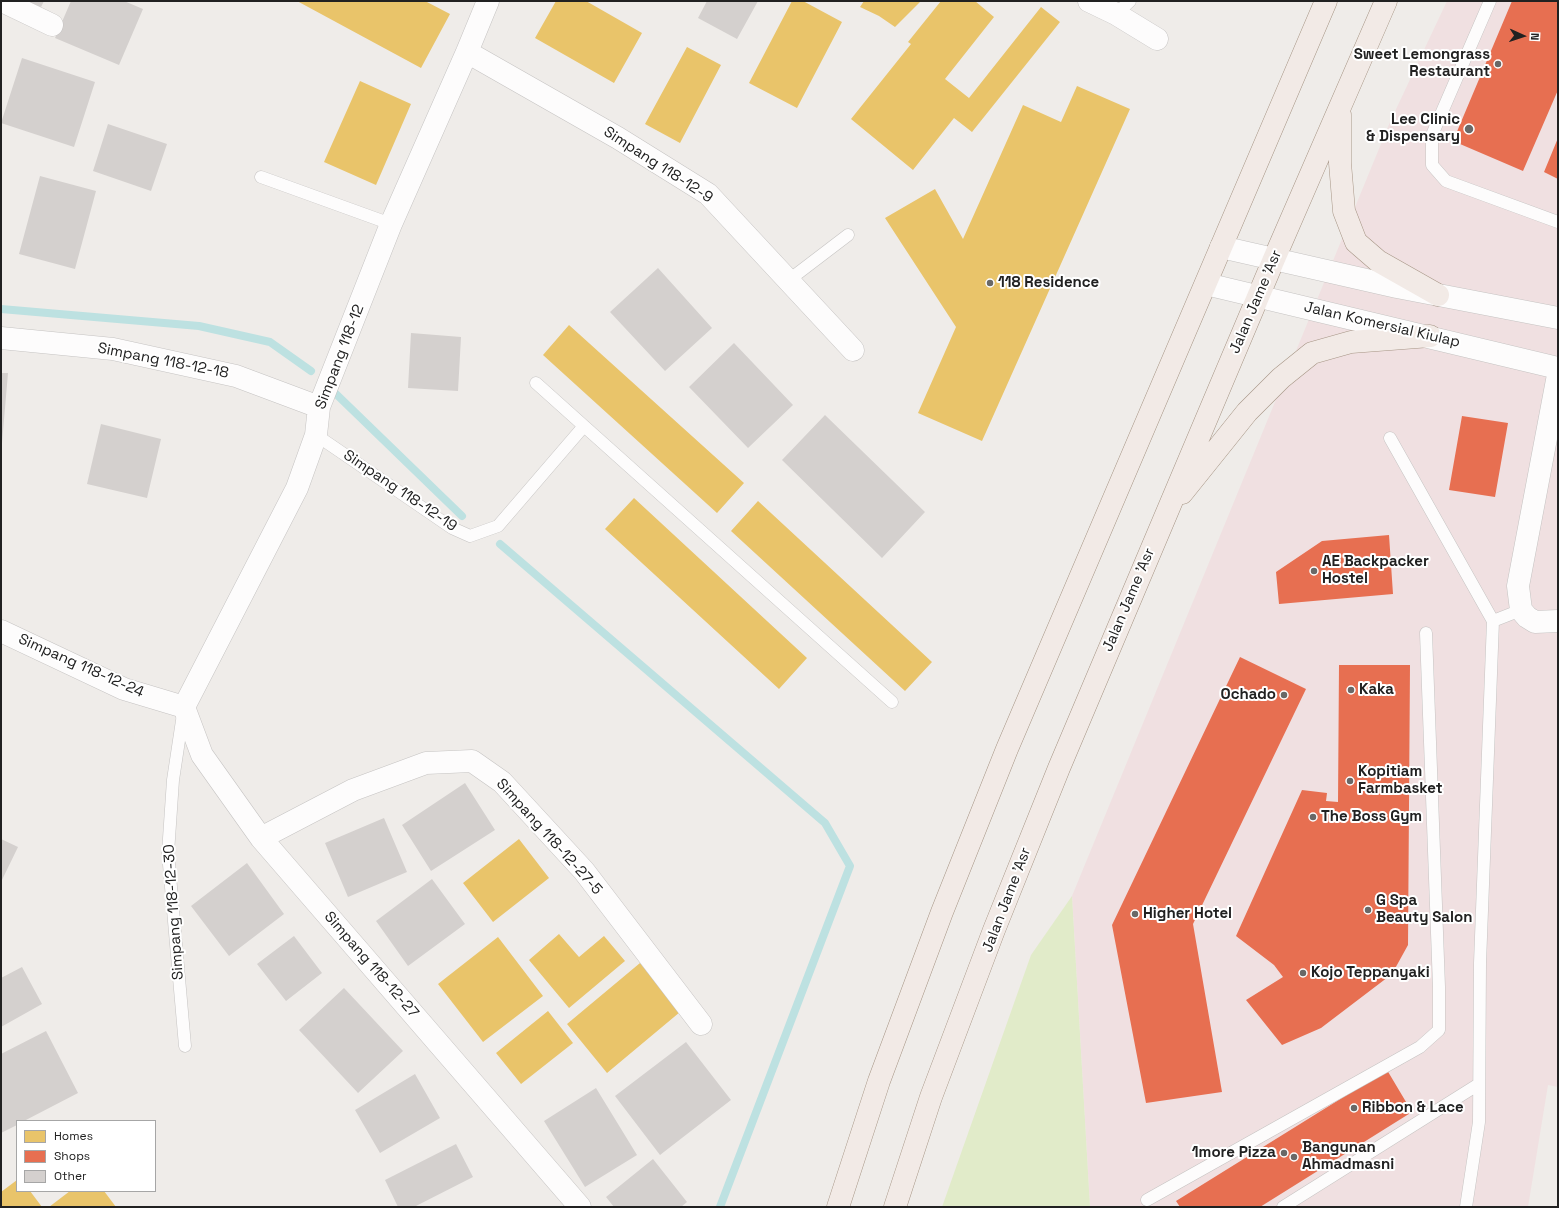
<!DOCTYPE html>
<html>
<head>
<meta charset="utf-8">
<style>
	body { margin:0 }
	#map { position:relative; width:1559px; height:1208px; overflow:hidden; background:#efece9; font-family:"Space Grotesk",sans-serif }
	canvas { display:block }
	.frame { position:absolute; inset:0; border:2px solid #212121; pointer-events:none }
	.legend { position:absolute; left:16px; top:1120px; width:140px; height:72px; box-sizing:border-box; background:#fff; border:1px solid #a6a6a6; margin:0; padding:5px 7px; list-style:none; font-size:12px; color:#212121 }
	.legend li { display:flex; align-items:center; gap:8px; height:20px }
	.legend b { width:20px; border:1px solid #a6a6a6 }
	.north { position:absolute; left:1503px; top:16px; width:40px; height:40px; -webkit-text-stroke:3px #fff; paint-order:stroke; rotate:93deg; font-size:11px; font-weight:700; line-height:16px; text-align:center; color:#212121 }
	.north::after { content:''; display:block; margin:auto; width:14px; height:18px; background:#212121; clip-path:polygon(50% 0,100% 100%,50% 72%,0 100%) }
</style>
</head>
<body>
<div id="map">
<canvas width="1559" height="1208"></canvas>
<div class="frame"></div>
<ul class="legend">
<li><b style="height:11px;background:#e9c46a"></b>Homes</li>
<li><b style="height:11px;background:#e76f51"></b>Shops</li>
<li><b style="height:11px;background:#d4d0ce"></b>Other</li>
</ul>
<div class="north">N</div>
</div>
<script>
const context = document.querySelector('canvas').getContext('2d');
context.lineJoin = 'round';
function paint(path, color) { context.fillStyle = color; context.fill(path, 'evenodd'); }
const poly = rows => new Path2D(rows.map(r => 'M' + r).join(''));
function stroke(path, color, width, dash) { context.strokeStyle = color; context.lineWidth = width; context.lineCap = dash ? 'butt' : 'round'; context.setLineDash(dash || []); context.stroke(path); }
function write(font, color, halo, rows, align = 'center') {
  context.font = font + ' "Space Grotesk",sans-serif'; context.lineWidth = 4; context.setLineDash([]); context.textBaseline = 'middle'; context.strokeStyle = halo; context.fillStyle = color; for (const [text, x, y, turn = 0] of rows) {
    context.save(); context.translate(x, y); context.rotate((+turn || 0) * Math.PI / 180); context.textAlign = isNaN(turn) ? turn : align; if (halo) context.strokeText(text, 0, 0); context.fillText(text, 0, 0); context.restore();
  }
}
paint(poly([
	[1447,1,1558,1,1558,1087,1548,1085,1528,1207,1090,1207,1072,896,1390,122]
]), '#f0e0e1');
paint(poly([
	[1072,896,1090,1207,942,1207,1031,955]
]), '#e1ebc9');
paint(poly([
	[297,1,425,1,450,14,421,68],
	[556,1,586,1,642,33,614,83,535,38],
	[792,1,803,1,842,22,797,108,749,83],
	[864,1,921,1,895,27,879,16,860,7],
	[941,1,975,1,994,17,945,79,969,98,1041,7,1060,22,972,132,954,118,913,170,851,119,911,44,908,42],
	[687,47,721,65,680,143,645,124],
	[360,81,411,104,376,185,324,162],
	[1077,86,1130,109,982,441,918,413,956,327,885,218,935,189,963,239,1023,105,1061,122],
	[569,325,744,483,717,513,543,355],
	[634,498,807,658,779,689,605,529],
	[758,501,932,662,905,691,731,531],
	[519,839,549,878,493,922,463,883],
	[559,934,579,957,604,936,625,961,569,1008,529,960],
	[498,937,543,996,483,1042,438,984],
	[640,963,680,1012,607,1073,567,1024],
	[548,1011,573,1043,521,1084,496,1053],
	[17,1180,17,1191,30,1191,42,1207,1,1207,1,1192],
	[70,1191,104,1191,116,1207,49,1207]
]), '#e9c46a');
paint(poly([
	[1512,1,1558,1,1558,90,1523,171,1453,141],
	[1558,138,1558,179,1544,172],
	[1462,416,1508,423,1495,497,1449,490],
	[1389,535,1393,594,1279,604,1276,572,1322,541],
	[1240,657,1306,689,1193,924,1222,1092,1146,1103,1112,925],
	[1339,665,1410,665,1408,945,1392,974,1321,1028,1282,1045,1246,1000,1283,977,1274,965,1236,936,1302,790,1327,793,1326,801,1338,802],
	[1387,1070,1412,1112,1260,1207,1180,1207,1176,1201]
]), '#e76f51');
stroke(poly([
	[1,309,199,326,270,342,311,371],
	[335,393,462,516],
	[500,544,825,823,850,866,720,1207]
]), '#bde1e1', 8);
paint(poly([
	[27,1,44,1,41,7],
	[71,1,124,1,143,9,119,65,55,38],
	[707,1,758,1,737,39,698,18],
	[22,58,95,82,74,147,1,123],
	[108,124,167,144,151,191,93,171],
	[40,176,96,191,75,269,19,254],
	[658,268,712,328,665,371,610,312],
	[411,333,461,337,458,391,408,388],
	[734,343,793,405,748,448,689,387],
	[1,373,8,373,2,443,1,442],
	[825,415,925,512,882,558,782,460],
	[101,424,161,439,147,498,87,484],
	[465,783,495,830,431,871,402,825],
	[384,818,407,872,348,897,325,843],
	[1,839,18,847,1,882],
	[247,863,284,914,229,956,191,906],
	[432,879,465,924,408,966,376,921],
	[294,936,322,973,286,1001,257,964],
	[22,967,42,1004,1,1027,1,978],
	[344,988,403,1051,358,1093,299,1030],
	[46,1031,78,1093,24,1121,17,1121,17,1125,1,1133,1,1054],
	[686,1042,731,1100,660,1155,615,1096],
	[415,1074,440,1118,380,1153,355,1110],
	[596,1088,637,1155,585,1187,544,1121],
	[456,1144,473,1177,414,1207,398,1207,385,1180],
	[653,1159,687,1202,681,1207,614,1207,606,1197]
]), '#d4d0ce');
const lane = poly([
	[1490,1,1432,135,1432,165,1446,181,1558,222],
	[1116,14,1130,1],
	[261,177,391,224],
	[789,280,848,235],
	[536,383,892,702],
	[316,435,452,528,470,536,498,526,584,426],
	[1390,438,1493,621],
	[183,714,173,780,168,853,185,1046],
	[1147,1200,1420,1047,1439,1030,1439,987,1426,633],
	[1283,1207,1479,1084],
	[1466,1207,1479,1122,1480,963,1493,621,1521,610]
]);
const street = poly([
	[2,1,52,25],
	[1089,1,1116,14,1157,39],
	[467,52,618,138,708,194,853,350],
	[1221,247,1397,287,1558,318],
	[1206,284,1558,368],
	[1,338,113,349,236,376,319,407],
	[1558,375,1518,586,1521,610,1527,617,1535,622,1558,621],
	[1,631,124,689,184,707],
	[184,707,297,488,316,435,319,407,391,224,467,52,488,1],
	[184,707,202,755,261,838,580,1207],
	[261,838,353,790,426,763,472,761,502,782,584,871,701,1024]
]);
const primary = poly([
	[1340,115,1340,163,1344,211,1356,242,1378,261,1438,295],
	[1182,493,1247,412,1281,378,1312,353,1351,342,1430,336],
	[838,1207,879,1081,942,912,1007,749,1326,1],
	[895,1207,931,1097,994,930,1059,768,1274,259,1386,1]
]);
stroke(lane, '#c5c3c2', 13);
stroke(street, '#c5c3c2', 23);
stroke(primary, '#a69585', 23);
stroke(lane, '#fdfcfc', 12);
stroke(street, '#fdfcfc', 22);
stroke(primary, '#f2eae6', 22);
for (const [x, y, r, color] of [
	[1498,64,4,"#696867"],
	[1469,129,5,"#696867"],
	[990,283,4,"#696867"],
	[1314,571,4,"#696867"],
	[1351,690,4,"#696867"],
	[1284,695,4,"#696867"],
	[1350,781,4,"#696867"],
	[1313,817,4,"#696867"],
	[1368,910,4,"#696867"],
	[1135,914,4,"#696867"],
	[1303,973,4,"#696867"],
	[1354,1108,4,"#696867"],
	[1284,1153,4,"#696867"],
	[1294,1157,4,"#696867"]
]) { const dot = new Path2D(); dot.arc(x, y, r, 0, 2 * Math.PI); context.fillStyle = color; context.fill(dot); stroke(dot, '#fff', 1.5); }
write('bold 15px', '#212121', '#fff', [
	["Sweet Lemongrass",1490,55,"right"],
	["Restaurant",1490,72,"right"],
	["Lee Clinic",1460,120,"right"],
	["& Dispensary",1460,137,"right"],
	["118 Residence",998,283],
	["AE Backpacker",1322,562],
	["Hostel",1322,579],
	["Kaka",1359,690],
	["Ochado",1276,695,"right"],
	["Kopitiam",1358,772],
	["Farmbasket",1358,789],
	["The Boss Gym",1321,817],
	["G Spa",1376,901],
	["Beauty Salon",1376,918],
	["Higher Hotel",1143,914],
	["Kojo Teppanyaki",1311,973],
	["Ribbon & Lace",1362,1108],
	["Bangunan",1302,1148],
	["Ahmadmasni",1302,1165],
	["1more Pizza",1276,1153,"right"]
], 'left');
write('15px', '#212121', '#fff', [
	["Simpang 118-12-9",658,165,33],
	["Jalan Jame 'Asr",1256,302,-67],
	["Jalan Komersial Kiulap",1382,325,13],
	["Simpang 118-12",340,357,-69],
	["Simpang 118-12-18",163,361,11],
	["Simpang 118-12-19",400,491,34],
	["Jalan Jame 'Asr",1129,600,-67],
	["Simpang 118-12-24",81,666,24],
	["Simpang 118-12-27-5",549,837,48],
	["Jalan Jame 'Asr",1007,900,-69],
	["Simpang 118-12-30",174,912,-94],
	["Simpang 118-12-27",371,965,49]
]);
</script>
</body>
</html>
